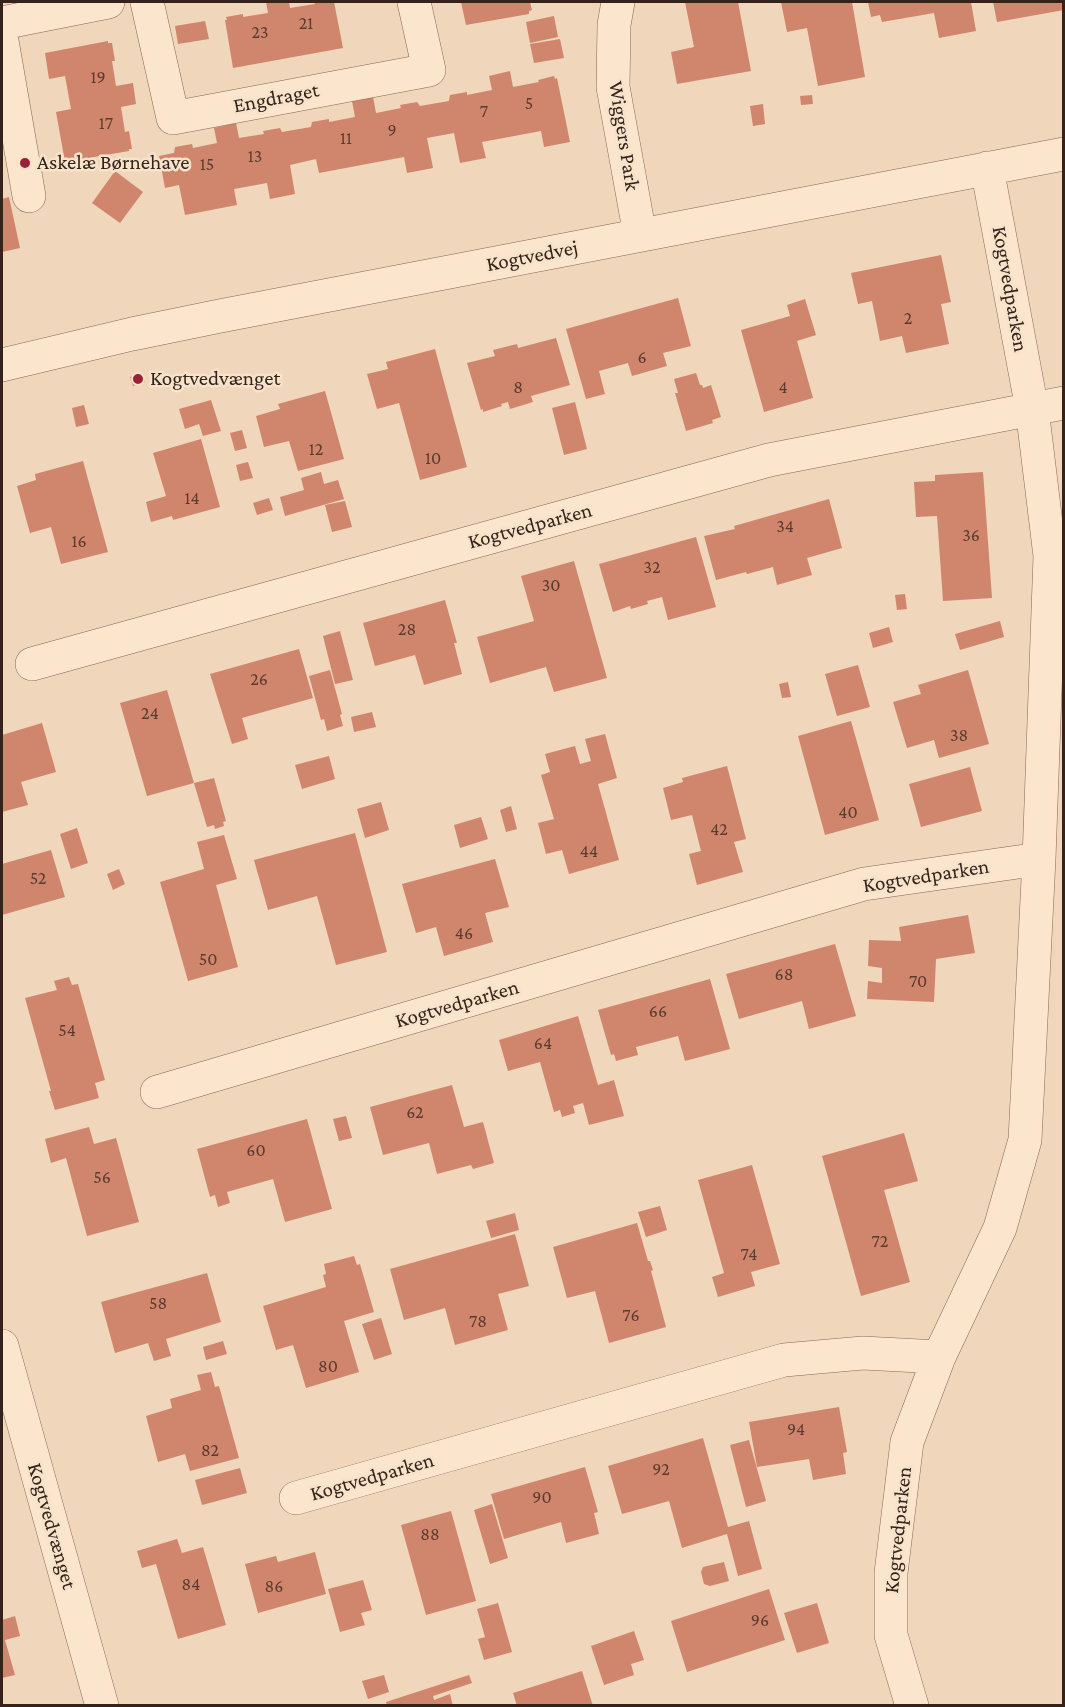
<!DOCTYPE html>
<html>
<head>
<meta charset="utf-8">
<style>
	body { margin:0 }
	#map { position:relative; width:1065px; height:1707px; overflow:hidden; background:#f0d6ba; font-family:"Crimson Pro",serif }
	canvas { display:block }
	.frame { position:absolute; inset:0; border:3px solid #35221a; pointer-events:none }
</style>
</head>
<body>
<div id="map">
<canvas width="1065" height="1707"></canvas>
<div class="frame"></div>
</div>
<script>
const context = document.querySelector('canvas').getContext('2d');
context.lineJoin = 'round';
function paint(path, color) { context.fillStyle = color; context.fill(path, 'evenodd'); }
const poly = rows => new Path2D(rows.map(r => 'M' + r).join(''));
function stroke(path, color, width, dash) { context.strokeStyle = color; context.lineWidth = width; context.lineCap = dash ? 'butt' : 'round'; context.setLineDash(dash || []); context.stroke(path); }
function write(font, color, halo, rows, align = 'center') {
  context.font = font + ' "Crimson Pro",serif'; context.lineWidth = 5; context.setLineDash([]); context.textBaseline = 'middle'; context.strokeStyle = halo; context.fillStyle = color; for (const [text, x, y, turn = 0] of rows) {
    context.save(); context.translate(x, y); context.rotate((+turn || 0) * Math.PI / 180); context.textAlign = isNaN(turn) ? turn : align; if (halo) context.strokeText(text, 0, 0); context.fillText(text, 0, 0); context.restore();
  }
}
paint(poly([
	[266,2,289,2,290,8,315,4,314,2,334,2,343,48,233,68,225,20,227,20,226,17,243,14,243,17,268,13],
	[461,2,530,2,532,10,529,11,529,14,466,25],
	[685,2,738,2,751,71,677,84,671,52,694,47],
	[781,2,852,2,865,77,818,86,807,28,787,32],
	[868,2,971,2,976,31,939,38,934,13,882,22,880,15,871,17],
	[993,2,1064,2,1064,10,997,22],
	[554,16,558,37,530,43,526,22],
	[205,21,209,39,178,44,175,26],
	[560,39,564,58,534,63,530,44],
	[108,41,108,43,112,43,115,61,112,61,116,86,133,83,136,104,121,107,125,132,129,131,132,149,129,149,129,151,65,162,56,112,71,109,65,76,49,79,45,53],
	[510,71,513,87,539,82,538,80,554,76,555,79,557,78,570,142,544,147,541,131,482,142,486,158,460,163,454,133,427,138,433,168,407,173,404,157,319,173,316,159,290,165,295,194,270,199,267,183,234,189,237,205,185,215,179,185,165,188,159,156,174,153,175,147,192,144,193,148,217,143,214,128,236,123,239,138,264,134,263,131,280,128,282,132,311,127,312,122,329,119,329,122,355,117,352,101,373,97,376,113,401,108,400,105,417,102,420,106,449,101,450,95,467,92,467,95,492,90,489,76],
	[812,95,813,104,801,105,800,96],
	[763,104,765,124,753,126,750,106],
	[115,171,143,192,120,223,92,203],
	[9,197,20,248,2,252,2,199],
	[941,255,951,302,941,304,949,344,906,353,902,336,880,341,872,301,858,304,851,273],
	[678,298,691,346,663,353,667,366,632,376,628,363,599,371,605,394,586,399,566,329],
	[805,299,816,335,797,341,813,398,764,412,741,330,790,316,787,305],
	[556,338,570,385,531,396,533,402,510,409,508,402,501,404,502,406,483,412,483,409,481,410,467,363,495,356,493,350,517,344,518,348],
	[435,349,467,467,420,480,399,403,377,409,367,374,388,369,386,362],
	[696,373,700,385,702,385,703,388,711,385,721,417,712,420,713,423,686,431,675,393,678,393,674,379],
	[143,374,145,382,133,386,130,377],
	[325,391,344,459,298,471,289,441,264,447,256,416,280,409,278,404],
	[211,400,221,431,203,436,199,424,185,429,179,409],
	[575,402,587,449,564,455,552,408],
	[84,405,89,424,76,427,72,408],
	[242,430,247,448,235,451,230,433],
	[201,439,220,507,173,520,172,516,151,522,146,502,166,496,153,453],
	[83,461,108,552,61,564,51,527,30,533,17,486,36,480,35,474],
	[248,462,253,478,240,481,236,465],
	[321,472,324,484,338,480,344,499,285,516,280,497,304,490,301,478],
	[983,472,992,598,943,601,937,516,916,517,914,482,935,481,935,475],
	[269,498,273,510,257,515,253,503],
	[829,499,842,548,807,558,812,575,777,585,773,567,747,574,746,572,716,580,704,536,735,529,734,526],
	[345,501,352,527,332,532,325,505],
	[696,537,716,607,668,620,662,597,647,601,648,604,631,609,630,606,613,612,599,564],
	[574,561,607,678,554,692,546,667,490,683,477,637,534,621,521,576],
	[905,594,907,609,897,610,895,595],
	[445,600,457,643,454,643,462,674,424,685,415,655,375,666,363,623],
	[1000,621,1004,637,960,650,955,634],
	[889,627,893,642,873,648,869,633],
	[340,631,353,680,335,684,323,636],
	[299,649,313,698,242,718,248,739,232,744,210,674],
	[858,665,870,707,837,716,825,674],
	[330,670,342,714,340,715,343,726,327,731,324,719,321,720,309,676],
	[968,670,989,744,939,758,934,740,907,748,893,702,921,694,918,685],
	[788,682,791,697,782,698,779,684],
	[167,690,194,783,147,796,120,703],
	[372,712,376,727,354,732,351,717],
	[851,721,879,820,825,835,798,736],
	[42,723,56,772,21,782,28,805,2,812,2,735],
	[605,734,617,778,598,784,619,860,569,874,562,850,546,854,538,823,554,819,541,775,550,772,545,754,575,746,580,764,591,761,585,739],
	[329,756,335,779,302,789,295,765],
	[727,766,746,839,734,842,743,872,697,885,689,854,701,851,692,815,671,820,663,788,683,782,682,778],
	[970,767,982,811,921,827,909,784],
	[214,778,226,821,223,822,224,826,215,829,214,825,207,827,194,783],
	[381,802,389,830,365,838,357,809],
	[511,806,517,829,506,832,500,810],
	[481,817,488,839,460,848,454,825],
	[77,828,88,863,71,869,60,834],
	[355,833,387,952,336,965,317,896,268,910,254,860],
	[224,835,237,879,216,885,238,967,188,981,160,882,204,869,197,842],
	[51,850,65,897,2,915,2,864],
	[495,859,509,907,485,913,493,942,444,956,436,927,416,933,402,884],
	[119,869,125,884,113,890,107,874],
	[968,915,975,953,936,959,934,1002,867,999,868,981,882,983,882,968,868,966,869,940,901,941,899,927],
	[835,944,856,1016,809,1029,802,1001,739,1019,726,974],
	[69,977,72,985,78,984,105,1080,95,1083,99,1098,55,1110,49,1091,51,1091,25,998,57,990,54,981],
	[710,979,730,1049,685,1061,678,1036,636,1047,638,1055,616,1061,614,1054,611,1055,598,1010],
	[578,1016,598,1085,614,1080,624,1116,589,1125,583,1103,573,1106,575,1113,562,1117,560,1110,554,1112,540,1062,508,1071,499,1040],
	[452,1085,464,1127,483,1122,494,1163,473,1169,471,1165,437,1174,429,1143,383,1155,370,1107],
	[346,1116,352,1138,339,1141,333,1119],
	[307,1119,332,1209,285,1222,273,1179,227,1192,230,1203,218,1207,215,1195,210,1197,197,1149],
	[89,1127,94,1144,116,1138,139,1222,87,1236,66,1158,51,1163,45,1139],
	[904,1133,918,1181,884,1190,910,1282,861,1296,822,1156],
	[752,1165,780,1264,751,1272,755,1286,718,1297,712,1277,724,1273,698,1180],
	[660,1206,667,1230,646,1237,638,1212],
	[515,1213,519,1230,491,1238,486,1221],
	[637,1223,648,1261,650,1261,653,1270,651,1271,666,1327,609,1343,595,1291,567,1298,553,1247],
	[515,1234,529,1286,498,1294,508,1330,455,1345,445,1308,404,1320,390,1269],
	[354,1256,357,1265,360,1264,374,1312,344,1321,359,1372,306,1388,293,1345,276,1350,263,1306,326,1287,323,1275,326,1274,324,1264],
	[207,1273,221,1322,166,1339,171,1356,154,1361,148,1343,115,1353,101,1302],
	[381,1318,392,1354,374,1360,362,1324],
	[223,1341,227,1354,206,1360,203,1347],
	[211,1372,215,1387,219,1386,239,1458,190,1471,185,1454,158,1462,146,1416,172,1408,170,1399,201,1390,197,1375],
	[839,1407,847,1452,843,1453,846,1474,813,1480,809,1459,757,1467,749,1422],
	[703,1438,728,1527,749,1521,762,1569,738,1576,727,1534,682,1548,669,1501,622,1514,608,1466],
	[749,1440,766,1501,746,1507,730,1445],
	[585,1467,598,1512,594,1513,599,1534,566,1543,561,1522,504,1539,491,1494],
	[240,1468,247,1493,202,1505,195,1480],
	[492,1504,508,1558,490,1564,474,1510],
	[451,1511,476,1601,426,1615,401,1525],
	[177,1539,182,1553,203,1547,226,1625,178,1639,156,1564,142,1568,137,1551],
	[315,1552,326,1594,258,1613,245,1564,276,1556,278,1562],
	[724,1562,729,1581,710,1586,704,1584,701,1572,703,1567],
	[363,1580,372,1610,361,1613,365,1625,340,1632,328,1589],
	[769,1589,785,1640,687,1672,671,1621],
	[498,1603,512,1652,484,1660,478,1639,485,1637,477,1609],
	[817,1603,829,1643,797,1653,784,1613],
	[15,1616,20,1636,5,1640,15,1675,2,1678,2,1620],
	[634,1631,644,1660,631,1664,634,1675,604,1685,591,1646],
	[582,1671,593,1706,517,1706,513,1693],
	[384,1675,389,1692,368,1699,362,1681],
	[469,1675,472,1683,433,1696,434,1700,450,1694,453,1706,387,1706,386,1702]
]), '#d0856d');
const minor = poly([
	[147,2,173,118,429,70,414,2],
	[618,2,614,25,613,87,640,235],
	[2,23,108,2],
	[2,41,29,196],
	[2,365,132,334,220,316,1064,154],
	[32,664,769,460,1064,403],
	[157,1092,864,884,1039,859],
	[2,1346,102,1706],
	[296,1498,784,1360,863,1353,939,1357],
	[912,1706,891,1635,891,1573,907,1442,939,1357,1000,1228,1025,1140,1039,859,1050,556,1032,409,987,168]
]);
stroke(minor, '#876653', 34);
stroke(minor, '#fbe5cd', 33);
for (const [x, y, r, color] of [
	[25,163,6,"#992036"],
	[138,379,6,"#992036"]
]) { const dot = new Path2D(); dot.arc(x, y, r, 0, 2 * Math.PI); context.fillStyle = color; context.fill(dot); stroke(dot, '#f7e2ca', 2); }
write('18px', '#5c3b2f', null, [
	["21",306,23],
	["23",260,32],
	["19",98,77],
	["5",529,103],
	["7",484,111],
	["17",106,123],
	["9",392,130],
	["11",346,138],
	["13",255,156],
	["15",207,164],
	["2",908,318],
	["6",642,357],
	["8",518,387],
	["4",783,387],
	["12",316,449],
	["10",433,458],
	["14",192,498],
	["34",785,526],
	["36",971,535],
	["16",79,541],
	["32",652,567],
	["30",551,585],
	["28",407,629],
	["26",259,679],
	["24",150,713],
	["38",959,735],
	["40",848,812],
	["42",719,829],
	["44",589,851],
	["52",38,878],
	["46",464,933],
	["50",208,959],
	["68",784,974],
	["70",918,981],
	["66",658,1011],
	["54",67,1030],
	["64",543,1043],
	["62",415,1112],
	["60",256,1150],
	["56",102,1177],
	["72",880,1241],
	["74",749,1254],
	["58",158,1303],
	["76",631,1315],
	["78",478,1321],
	["80",328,1366],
	["94",796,1429],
	["82",210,1450],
	["92",661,1469],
	["90",542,1497],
	["88",430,1534],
	["84",191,1584],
	["86",274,1586],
	["96",760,1620]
]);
write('21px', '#35221a', '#f7e2ca', [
	["Engdraget",276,98,-11],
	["Wiggers Park",624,136,81],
	["Kogtvedvej",532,256,-11],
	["Kogtvedparken",1010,289,80],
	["Kogtvedparken",530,526,-15],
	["Kogtvedparken",926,876,-9],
	["Kogtvedparken",457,1004,-16],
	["Kogtvedparken",372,1477,-16],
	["Kogtvedvænget",52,1526,74],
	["Kogtvedparken",898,1530,-84]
]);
write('21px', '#35221a', '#f7e2ca', [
	["Askelæ Børnehave",37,163],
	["Kogtvedvænget",150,379]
], 'left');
</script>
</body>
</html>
